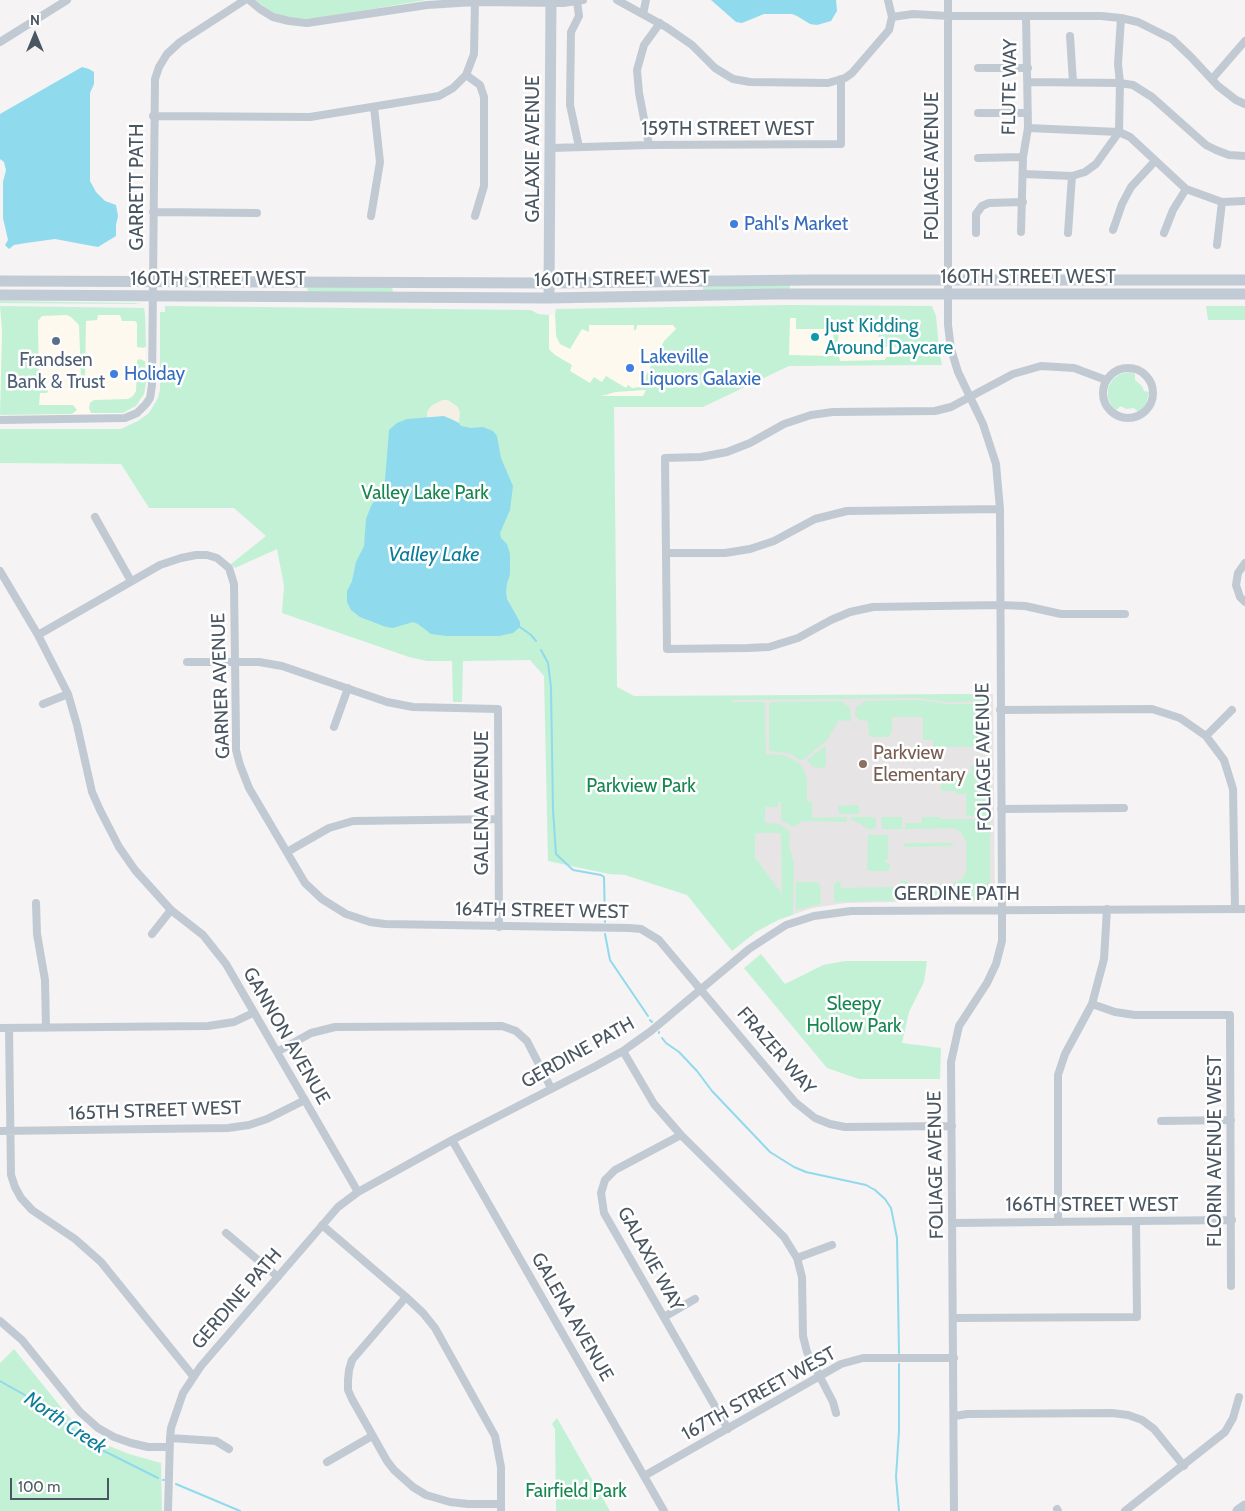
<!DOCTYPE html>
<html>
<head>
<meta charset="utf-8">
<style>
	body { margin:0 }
	#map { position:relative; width:1245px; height:1511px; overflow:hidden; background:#f5f3f3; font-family:Cabin,sans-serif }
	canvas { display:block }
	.north { position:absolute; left:10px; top:10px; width:50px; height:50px; -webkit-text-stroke:4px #fff; paint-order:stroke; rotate:0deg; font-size:14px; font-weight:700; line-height:20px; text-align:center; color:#4a5661 }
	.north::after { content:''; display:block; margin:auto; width:18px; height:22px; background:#4a5661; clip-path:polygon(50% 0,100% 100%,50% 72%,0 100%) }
	.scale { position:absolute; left:10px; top:1478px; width:99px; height:22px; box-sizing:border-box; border:2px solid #4a5661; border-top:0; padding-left:6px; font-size:15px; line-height:18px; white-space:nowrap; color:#4a5661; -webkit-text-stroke:4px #fff; paint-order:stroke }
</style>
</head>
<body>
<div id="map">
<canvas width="1245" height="1511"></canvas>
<div class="north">N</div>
<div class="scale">100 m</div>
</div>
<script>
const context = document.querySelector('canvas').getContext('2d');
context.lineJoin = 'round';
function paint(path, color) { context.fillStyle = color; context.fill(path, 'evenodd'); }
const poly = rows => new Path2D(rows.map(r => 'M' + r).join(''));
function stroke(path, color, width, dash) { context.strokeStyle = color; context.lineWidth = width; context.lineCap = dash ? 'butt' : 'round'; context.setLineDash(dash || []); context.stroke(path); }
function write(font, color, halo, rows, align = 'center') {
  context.font = font + ' Cabin,sans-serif'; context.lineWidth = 5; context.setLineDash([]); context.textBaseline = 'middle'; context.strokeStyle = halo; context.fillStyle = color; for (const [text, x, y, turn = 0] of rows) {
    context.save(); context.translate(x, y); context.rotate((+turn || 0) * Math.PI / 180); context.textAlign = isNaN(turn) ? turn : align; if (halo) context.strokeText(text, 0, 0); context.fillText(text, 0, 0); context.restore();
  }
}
paint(poly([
	[788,306,932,306,942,365,789,366],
	[0,308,144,308,145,314,146,384,142,399,131,410,121,414,0,415],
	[688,314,643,396,549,395,549,315]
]), '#fdf9ef');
paint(poly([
	[993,694,995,900,846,903,812,908,795,914,733,825,732,696]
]), '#e6e4e5');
paint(poly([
	[255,0,426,0,311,19,291,18,280,15,272,12],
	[790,284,790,289,703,292,703,287],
	[307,287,392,287,393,292,308,292],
	[0,301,134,303,140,304,0,303],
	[788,305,932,306,936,316,939,348,884,347,879,342,878,322,839,322,838,344,834,346,833,329,796,329,796,318,790,318,789,355,832,356,832,350,835,350,838,352,840,361,885,360,886,357,940,355,942,365,789,366,703,407,614,407,617,687,634,696,989,694,989,701,948,702,918,698,732,700,732,702,764,702,765,703,766,754,783,755,798,762,805,772,807,780,807,802,812,802,812,818,846,817,847,819,846,822,803,821,793,827,781,820,781,802,778,802,778,807,765,807,765,823,779,824,790,832,789,844,794,864,793,912,795,914,778,920,756,932,732,951,687,895,625,875,609,874,548,861,544,676,530,660,463,661,462,702,453,702,452,661,427,661,409,657,282,613,284,586,277,549,235,568,231,564,266,536,234,508,149,508,121,464,0,463,0,429,121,429,138,421,149,413,158,398,160,390,160,312,165,312,165,306,531,310,538,314,549,315,549,349,555,355,572,365,570,371,590,383,594,377,602,382,606,376,626,388,628,385,632,388,640,387,664,341,676,329,673,325,637,325,636,330,634,330,634,325,589,325,589,332,582,329,570,349,560,344,556,336,555,314,556,309],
	[646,390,643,396,601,396,616,392],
	[755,833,781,833,782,894,755,857],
	[0,306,144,308,145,314,146,346,144,348,137,347,137,323,135,321,122,321,120,315,98,315,97,320,86,321,85,377,81,380,79,325,71,317,67,315,42,316,38,321,39,388,48,388,48,391,47,393,40,393,39,405,73,405,77,410,72,414,0,415,2,332],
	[1206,306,1245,306,1245,320,1208,320],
	[139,359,145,361,146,383,144,394,136,406,123,413,91,413,89,408,90,403,94,400,128,399,133,396,136,391,137,361],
	[1130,372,1135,374,1135,380,1142,386,1144,391,1149,392,1146,405,1138,412,1134,408,1126,409,1121,406,1116,410,1112,407,1108,398,1108,388,1113,379,1120,374],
	[919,700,948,704,989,704,989,753,977,753,976,747,933,747,933,740,923,740,923,717,892,717,892,730,889,737,870,737,869,735,868,721,860,720,855,716,856,708,865,701],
	[841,701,850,708,851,721,839,720,827,740,803,760,800,760,789,753,769,751,769,704,771,702],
	[825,746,826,747,826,765,824,768,813,767,807,760],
	[977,763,989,763,990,765,990,816,966,816,966,794,956,794,956,791,941,791,941,772,954,771,954,777,963,776,972,772,970,767],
	[859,805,859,814,839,814,838,806],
	[874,817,876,819,876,827,874,829,867,829,861,824,851,820,851,817],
	[883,817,902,817,902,829,882,829,881,818],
	[922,817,941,817,941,819,990,819,990,900,924,901,924,887,927,884,953,884,962,879,966,871,966,842,961,832,953,828,905,829,905,823,922,823],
	[868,835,888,835,888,860,885,860,885,863,890,863,890,868,888,871,870,871,867,869],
	[902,843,951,843,954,846,906,847],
	[837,881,840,882,841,888,900,887,900,881,906,881,910,884,911,900,835,902,834,901,834,885],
	[796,882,815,882,820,884,821,904,796,910],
	[761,954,785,984,823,965,845,961,927,961,924,982,909,1012,902,1043,941,1048,940,1079,859,1079,827,1068,744,968],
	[14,1349,68,1416,97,1441,129,1454,161,1463,162,1511,0,1511,0,1363],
	[557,1418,610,1511,556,1511,555,1429,552,1424]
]), '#c3f1d5');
paint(poly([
	[442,400,448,400,458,407,460,413,459,423,450,418,438,417,427,419,427,412,431,406]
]), '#f5f0e5');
paint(poly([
	[711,0,836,0,837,11,831,21,817,25,810,24,797,16,792,14,764,14,742,23,736,22],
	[82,67,89,69,94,72,94,84,90,93,90,181,96,192,105,201,116,205,118,216,116,225,116,236,98,247,55,239,26,243,14,245,9,249,5,245,8,240,3,218,3,182,6,170,4,162,0,159,0,114],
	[444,416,459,423,461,426,471,428,483,427,493,431,497,436,501,458,513,486,510,510,500,533,501,538,507,544,510,554,510,574,507,584,506,592,507,599,520,622,520,627,513,633,499,636,446,636,431,634,418,624,413,622,393,628,386,627,360,617,351,610,347,602,347,591,352,581,356,562,364,546,366,519,371,506,383,487,385,480,389,430,397,423,407,419]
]), '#90daee');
stroke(poly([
	[520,627,531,635,536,641],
	[541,650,548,663,551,687,553,810,556,854,573,870,601,875,604,877,605,922],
	[605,934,610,960,648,1016],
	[650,1020,652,1022],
	[659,1032,659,1033],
	[662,1038,666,1043,679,1052,697,1071,712,1091,770,1152,794,1167,806,1172,866,1185,875,1190,885,1199,891,1208,897,1238,899,1353],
	[899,1364,899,1431,896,1477,899,1511],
	[0,1381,50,1409,86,1442,158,1478],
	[163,1480,164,1480],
	[176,1484,240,1511]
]), '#90daee', 2);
stroke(poly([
	[249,0,260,9,273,17,289,21,307,23,427,5,475,2,563,3,583,0],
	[617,0,666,27,692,45,715,68,733,79,750,82,828,83,845,78,852,73,889,30,892,17,913,14,948,16,1101,16,1121,18,1138,22,1172,39,1190,56,1218,86,1236,100,1245,104],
	[888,0,892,17],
	[948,0,948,325,951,349,958,372,983,424,996,464,1000,509,1002,910,1002,941,996,964,987,983,959,1026,951,1062,954,1511],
	[577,1,579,16,571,32,570,105,579,147],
	[643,14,646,0],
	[1070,36,1073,82],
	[0,42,67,0],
	[978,68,1028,68],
	[466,75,480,85,484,97,484,186,475,216],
	[1212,79,1245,41],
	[1028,82,1120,83,1133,85,1152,97,1206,145,1216,150,1229,155,1245,156],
	[978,113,1028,113],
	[153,116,310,117,439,96,453,88,466,75,474,54,475,0],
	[1028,128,1119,132,1130,137,1186,189,1222,202,1245,201],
	[649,145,639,93,637,70,644,45,660,23],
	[551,148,649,145,841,144,841,79],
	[978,158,1023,157],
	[1023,174,1072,176,1085,172,1096,164,1119,132,1120,83,1118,64,1121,18],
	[153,212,257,213],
	[371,216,380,162,374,107],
	[1113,230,1122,204,1131,187,1155,161],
	[1021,232,1023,157,1028,128,1026,16],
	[976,233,976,214,982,206,989,203,1023,202],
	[1068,233,1072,176],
	[1164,233,1173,210,1186,189],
	[1217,245,1222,202],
	'1103 393a25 25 0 1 1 50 0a25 25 0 1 1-50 0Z',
	[1106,380,1074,368,1041,366,1013,374,951,407,935,411,833,412,811,415,784,424,750,443,727,452,701,457,665,458,667,649,748,648,769,647,798,638,831,620,850,612,873,607,1000,605,1025,606,1061,614,1125,614],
	[0,420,125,418,137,413,146,404,150,398,152,385,155,79,159,67,167,54,180,42,245,0],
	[95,517,131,581],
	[666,553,725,553,750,549,774,541,815,519,847,511,1000,509],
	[1245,563,1238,573,1236,585,1240,597,1245,602],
	[0,571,38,635,68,694,77,725,92,792,100,810,119,847,135,870,171,910,203,935,226,964,358,1192],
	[38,635,160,565,181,558,196,555,207,555,217,558,229,568,234,584,236,736,236,750,240,765,249,788,305,883,322,899,346,914,370,922,385,924,629,928,641,929,659,940,795,1102,815,1118,830,1124,845,1127,952,1126],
	[187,662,259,662,282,666,387,702,413,707,498,709,499,927],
	[43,704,68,694],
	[1000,710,1152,709,1180,718,1206,736,1224,760,1233,789,1235,909],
	[334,727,348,688],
	[1206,736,1232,710],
	[1001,809,1124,808],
	[287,852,329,828,353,821,498,819],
	[36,903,37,934,45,980,46,1028],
	[152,934,171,910],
	[1092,1004,1115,1012,1135,1015,1230,1015,1231,1286],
	[0,1028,208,1026,234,1022,253,1013],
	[9,1028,11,1175,15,1187,21,1198,32,1210,75,1239,101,1262,193,1376],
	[623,1051,654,1104,681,1135,784,1237,797,1258,802,1277,803,1336,807,1352,833,1402,836,1413],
	[277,1052,311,1033,335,1027,502,1026,516,1031,527,1041,551,1088],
	[1161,1121,1231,1120],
	[0,1131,228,1128,249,1125,267,1119,305,1100],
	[681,1135,615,1170,605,1180,601,1193,604,1213,728,1429],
	[452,1140,664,1511],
	[1058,1222,1058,1075,1065,1054,1092,1004,1104,959,1107,909],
	[953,1223,1232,1220],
	[322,1225,406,1297,423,1313,435,1328,495,1436,501,1467,501,1511],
	[226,1233,278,1277],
	[797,1258,832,1245],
	[406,1297,352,1360,349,1370,348,1380,348,1390,352,1399,387,1461,394,1470,413,1487,426,1495,450,1502,468,1504,501,1504],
	[664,1317,695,1299],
	[954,1318,1137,1317,1136,1221],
	[0,1321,22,1340,80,1412,98,1428,114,1437,131,1443,148,1447,168,1447],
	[955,1416,967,1414,1112,1413,1128,1415,1142,1420,1154,1429,1184,1466],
	[170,1438,216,1441,229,1449],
	[327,1462,372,1436],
	[644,1476,841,1364,863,1358,954,1358],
	[1057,1509,1058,1511],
	[168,1511,170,1438,171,1428,183,1393,201,1366,338,1207,358,1192,452,1140,592,1068,623,1051,651,1031,749,949,786,925,814,916,851,911,1245,909],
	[1125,1511,1225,1432,1233,1418,1239,1397]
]), '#c1cad2', 8);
stroke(poly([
	[0,281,549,283,809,280,1245,280],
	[549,291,551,0],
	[0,295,548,298,776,294,1245,294],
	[1238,1511,1245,1506]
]), '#c1cbd6', 11);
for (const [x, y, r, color] of [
	[734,224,5,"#3f7fe0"],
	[815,337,5,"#0f9aa8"],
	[56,341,5,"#5c6f8a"],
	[630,368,5,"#3f7fe0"],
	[114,374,5,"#3f7fe0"],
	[863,764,5,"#8d6e63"]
]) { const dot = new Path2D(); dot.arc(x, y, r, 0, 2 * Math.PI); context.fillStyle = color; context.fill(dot); stroke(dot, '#fff', 2); }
write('19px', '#4a5661', '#fff', [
	["FLUTE WAY",1010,87,-89],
	["159TH STREET WEST",728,129],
	["GALAXIE AVENUE",533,149,-90],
	["FOLIAGE AVENUE",932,166,-90],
	["GARRETT PATH",137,187,-90],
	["160TH STREET WEST",1028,277],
	["160TH STREET WEST",218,279],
	["160TH STREET WEST",622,279,-1],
	["GARNER AVENUE",221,686,-92],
	["FOLIAGE AVENUE",984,757,-91],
	["GALENA AVENUE",482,803,-90],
	["GERDINE PATH",957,894],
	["164TH STREET WEST",542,911,1],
	["GANNON AVENUE",286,1036,60],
	["FRAZER WAY",776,1051,49],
	["GERDINE PATH",578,1053,-29],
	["165TH STREET WEST",155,1111,-2],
	["FLORIN AVENUE WEST",1215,1151,-90],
	["FOLIAGE AVENUE",936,1165,-91],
	["166TH STREET WEST",1092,1205],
	["GALAXIE WAY",650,1259,61],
	["GERDINE PATH",237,1299,-49],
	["GALENA AVENUE",572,1317,60],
	["167TH STREET WEST",759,1394,-29]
]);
write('19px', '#366cbe', '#fff', [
	["Pahl's Market",744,224],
	["Lakeville",640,357],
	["Liquors Galaxie",640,379],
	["Holiday",124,374]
], 'left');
write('19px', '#0d838f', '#fff', [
	["Just Kidding",825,326],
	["Around Daycare",825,348]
], 'left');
write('19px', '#4e5e75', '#fff', [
	["Frandsen",56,360],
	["Bank & Trust",56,382]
]);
write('19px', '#17864f', '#fff', [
	["Valley Lake Park",425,493],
	["Parkview Park",641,786],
	["Sleepy",854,1004],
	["Hollow Park",854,1026],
	["Fairfield Park",576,1491]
]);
write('19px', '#785e54', '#fff', [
	["Parkview",873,753],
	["Elementary",873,775]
], 'left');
write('italic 20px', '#0c7c9b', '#fff', [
	["Valley Lake",434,555],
	["North Creek",65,1423,34]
]);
</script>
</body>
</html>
